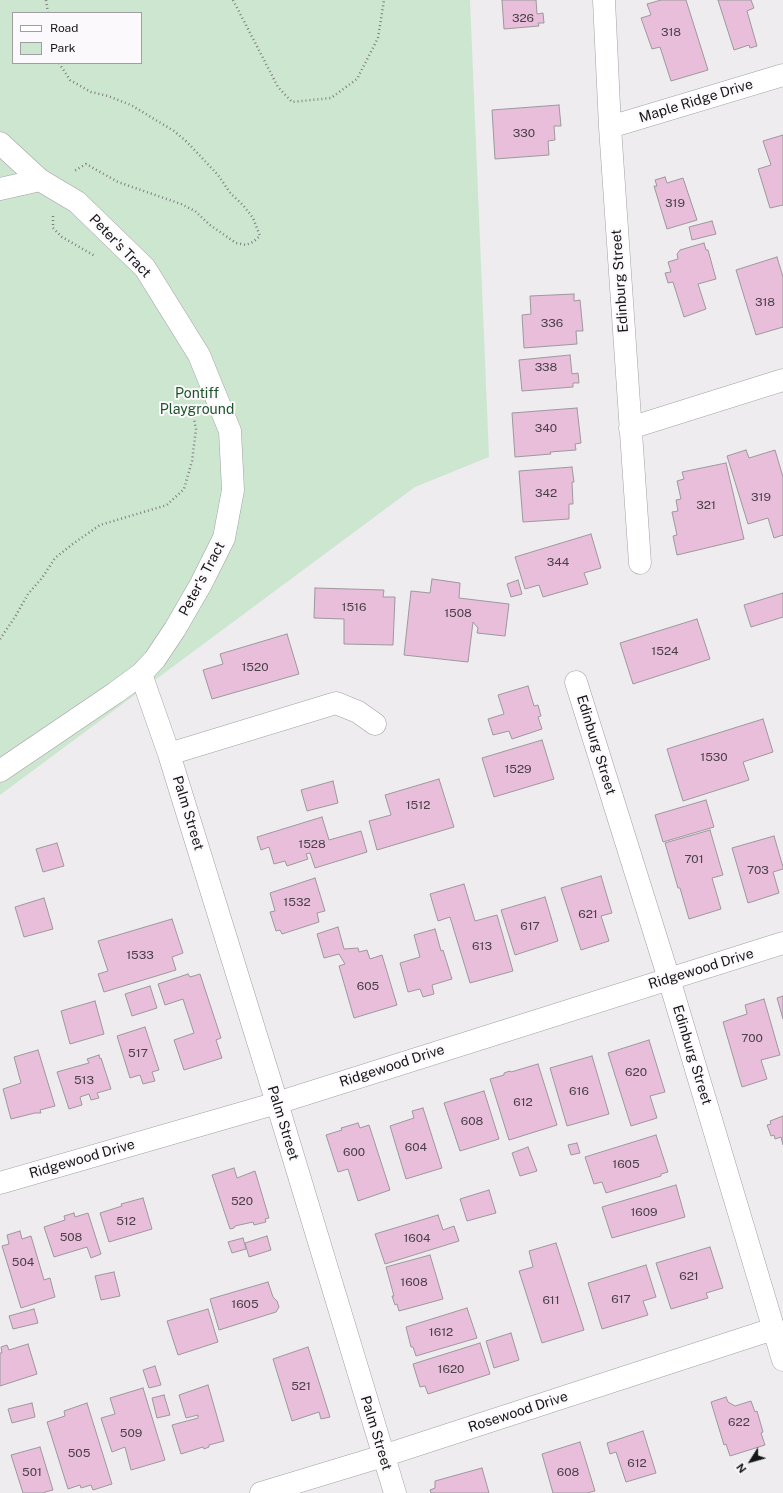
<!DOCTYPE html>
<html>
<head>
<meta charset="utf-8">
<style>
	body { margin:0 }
	#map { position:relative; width:783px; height:1493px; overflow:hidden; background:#eeecef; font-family:"Public Sans",sans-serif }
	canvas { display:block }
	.legend { position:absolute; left:12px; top:12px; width:130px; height:52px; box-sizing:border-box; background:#fbf9fc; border:1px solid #9f9ea0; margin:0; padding:5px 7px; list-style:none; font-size:12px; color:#161617 }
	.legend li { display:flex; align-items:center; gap:8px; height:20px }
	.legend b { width:20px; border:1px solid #9f9ea0 }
	.north { position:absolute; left:731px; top:1441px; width:40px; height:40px; -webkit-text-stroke:3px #fbf9fc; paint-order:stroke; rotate:233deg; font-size:11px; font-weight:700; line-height:16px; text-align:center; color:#161617 }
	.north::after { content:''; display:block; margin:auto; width:14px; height:18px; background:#161617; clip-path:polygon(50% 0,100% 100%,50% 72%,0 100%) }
</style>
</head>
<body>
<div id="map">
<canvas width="783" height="1493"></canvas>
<ul class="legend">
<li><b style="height:5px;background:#fff"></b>Road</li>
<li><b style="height:11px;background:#cde6d0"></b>Park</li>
</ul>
<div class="north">N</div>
</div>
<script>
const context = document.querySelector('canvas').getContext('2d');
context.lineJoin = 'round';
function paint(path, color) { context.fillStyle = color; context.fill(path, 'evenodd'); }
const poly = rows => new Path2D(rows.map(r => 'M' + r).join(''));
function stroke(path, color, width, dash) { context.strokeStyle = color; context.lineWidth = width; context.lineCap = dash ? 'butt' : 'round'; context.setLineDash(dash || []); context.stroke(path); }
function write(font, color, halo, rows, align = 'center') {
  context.font = font + ' "Public Sans",sans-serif'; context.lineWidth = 4; context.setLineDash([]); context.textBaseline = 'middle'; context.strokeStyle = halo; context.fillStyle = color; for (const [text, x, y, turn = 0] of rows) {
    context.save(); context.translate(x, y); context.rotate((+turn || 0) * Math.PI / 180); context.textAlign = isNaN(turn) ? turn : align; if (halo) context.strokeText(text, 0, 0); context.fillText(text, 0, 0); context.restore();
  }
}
paint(poly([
	[0,0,470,0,489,457,415,487,0,795],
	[13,13,141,13,141,63,13,63]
]), '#cde6d0');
const building = poly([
	[502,0,536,0,537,14,543,13,544,23,538,23,539,26,504,29,502,0],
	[661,0,686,0,708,70,671,81,660,47,652,49,641,18,651,15,647,4,661,0],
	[718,0,751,0,754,8,747,11,757,46,750,48,749,45,734,50,718,0],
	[559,105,561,126,554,126,555,140,548,141,549,155,495,159,492,110,559,105],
	[783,135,783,205,770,208,758,169,771,165,763,141,783,135],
	[665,177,667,183,683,178,697,220,667,229,654,186,657,186,655,180,665,177],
	[712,221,716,234,692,240,689,227,712,221],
	[704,243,706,250,708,250,716,279,698,284,706,309,684,317,673,282,668,283,665,273,671,272,668,262,678,259,677,254,680,250,704,243],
	[777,257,783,277,783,327,756,335,736,270,777,257],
	[574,294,574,301,580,300,583,331,576,331,577,344,524,348,522,315,531,314,530,296,574,294],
	[570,355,572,374,578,373,579,383,573,383,573,387,522,391,519,360,570,355],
	[577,408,581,443,575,444,576,450,550,452,551,454,515,457,512,413,577,408],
	[746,450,749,458,775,450,783,477,783,535,774,538,768,518,748,524,727,456,746,450],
	[726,463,744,539,677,555,673,536,677,535,672,512,678,511,676,500,681,499,677,481,684,479,682,472,726,463],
	[572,467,574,482,572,482,573,504,569,504,569,519,523,522,519,471,572,467],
	[591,534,601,568,584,573,588,584,543,597,539,585,525,589,515,557,591,534],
	[432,579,460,583,459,598,509,604,505,636,477,633,478,628,473,622,468,662,404,655,411,591,430,593,432,579],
	[518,580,522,594,511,597,507,584,518,580],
	[315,588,384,590,383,597,395,597,393,645,344,644,344,619,314,618,315,588],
	[783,593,783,617,751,627,744,605,783,593],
	[697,619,710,659,633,684,620,643,697,619],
	[287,634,299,674,212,699,203,670,223,664,220,654,287,634],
	[528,686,534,706,538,705,541,716,538,717,542,729,512,739,509,731,493,735,488,719,504,714,498,695,528,686],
	[763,719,773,752,743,762,749,780,683,801,667,749,763,719],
	[542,740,554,779,494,797,482,758,542,740],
	[439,779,454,827,377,850,369,821,391,815,385,795,439,779],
	[333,781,338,803,307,811,301,790,333,781],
	[706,800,714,827,663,842,655,815,706,800],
	[322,817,329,840,361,831,367,852,315,868,310,853,306,854,308,859,287,866,285,861,274,864,269,847,261,850,257,837,322,817],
	[710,830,723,875,712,878,721,909,689,919,680,888,678,888,665,843,710,830],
	[774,836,783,867,783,869,773,872,779,893,748,903,732,848,774,836],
	[57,843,64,866,43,872,36,849,57,843],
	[601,876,612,913,601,916,609,941,581,950,561,888,601,876],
	[315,878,325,911,317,913,319,922,282,934,280,930,276,931,270,912,275,911,270,893,315,878],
	[464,884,475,921,497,915,513,971,470,983,450,917,438,921,430,894,464,884],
	[545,897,558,941,515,955,501,910,545,897],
	[44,898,53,929,24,937,15,907,44,898],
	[172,919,183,953,172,957,176,970,104,992,98,974,108,971,98,941,172,919],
	[338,927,344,949,358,948,359,952,367,950,370,959,382,955,397,1005,354,1018,339,966,345,964,339,954,324,958,317,934,338,927],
	[435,929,441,951,443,950,452,979,432,985,434,994,423,997,420,989,408,992,400,963,420,957,414,935,435,929],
	[188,974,190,977,200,974,221,1038,216,1040,222,1058,184,1070,174,1040,194,1033,183,999,165,1005,158,984,188,974],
	[150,986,157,1008,132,1016,125,994,150,986],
	[783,996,783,1019,777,998,783,996],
	[764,999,780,1055,761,1060,767,1079,742,1087,723,1022,747,1014,745,1005,764,999],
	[95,1001,104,1034,70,1044,61,1011,95,1001],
	[145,1027,159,1070,152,1072,155,1081,143,1084,140,1075,130,1078,117,1036,145,1027],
	[649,1040,665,1092,650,1096,657,1118,631,1126,608,1053,649,1040],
	[38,1050,55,1106,40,1110,41,1113,35,1113,11,1119,3,1089,21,1083,14,1057,38,1050],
	[99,1055,100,1059,101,1058,111,1089,97,1093,99,1098,91,1100,89,1094,80,1097,82,1105,69,1109,57,1072,89,1063,87,1059,99,1055],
	[592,1056,609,1114,567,1126,550,1068,592,1056],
	[538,1064,557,1125,509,1140,490,1079,504,1075,504,1073,510,1071,511,1072,538,1064],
	[484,1091,499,1139,460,1151,444,1103,484,1091],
	[423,1108,442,1168,406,1179,390,1126,414,1118,412,1111,423,1108],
	[783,1116,783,1145,781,1137,775,1139,774,1135,771,1136,767,1125,771,1124,770,1121,783,1116],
	[358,1123,360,1128,369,1125,390,1190,358,1201,348,1169,338,1172,326,1135,342,1130,341,1128,358,1123],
	[656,1135,668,1172,661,1174,661,1176,606,1193,602,1182,594,1184,585,1157,656,1135],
	[577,1143,580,1153,571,1155,568,1145,577,1143],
	[528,1147,537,1171,520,1176,512,1153,528,1147],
	[234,1168,237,1178,255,1171,269,1218,265,1219,266,1222,254,1225,253,1222,235,1226,234,1228,230,1229,212,1175,234,1168],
	[676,1185,685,1217,612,1238,602,1207,676,1185],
	[489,1190,496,1213,467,1221,460,1199,489,1190],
	[143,1198,152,1229,109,1242,100,1213,122,1206,121,1204,143,1198],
	[74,1213,75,1217,88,1213,101,1254,91,1258,87,1247,54,1257,44,1227,65,1220,64,1216,74,1213],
	[438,1215,443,1230,454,1226,459,1241,385,1264,375,1234,438,1215],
	[20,1231,22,1239,31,1236,44,1280,50,1278,55,1297,21,1308,2,1246,9,1244,7,1235,20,1231],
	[267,1236,271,1250,249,1257,245,1243,267,1236],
	[243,1238,246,1249,232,1253,228,1242,243,1238],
	[556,1243,584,1330,542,1343,519,1271,533,1267,529,1251,556,1243],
	[710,1247,723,1288,706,1293,708,1298,671,1309,656,1263,710,1247],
	[430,1255,443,1299,399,1311,397,1304,395,1305,392,1296,394,1296,386,1267,430,1255],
	[646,1265,656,1297,643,1301,648,1315,602,1329,588,1283,646,1265],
	[114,1272,120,1296,101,1300,95,1276,114,1272],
	[268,1282,273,1297,277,1301,279,1307,276,1312,219,1330,210,1299,268,1282],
	[467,1308,477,1338,416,1356,413,1347,411,1347,406,1327,467,1308],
	[34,1309,38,1323,13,1329,9,1316,34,1309],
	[208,1309,218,1342,178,1355,167,1321,208,1309],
	[511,1333,519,1360,494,1368,486,1341,511,1333],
	[480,1343,490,1374,428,1394,425,1386,420,1387,413,1364,480,1343],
	[28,1344,37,1374,0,1386,0,1353,2,1353,1,1347,7,1345,9,1350,28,1344],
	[308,1347,330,1417,321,1419,319,1412,292,1421,273,1359,308,1347],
	[155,1366,161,1385,149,1388,143,1370,155,1366],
	[208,1385,224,1441,209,1445,209,1447,204,1449,203,1447,181,1454,172,1425,198,1418,198,1415,186,1418,179,1395,208,1385],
	[143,1388,165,1460,131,1470,125,1447,112,1452,101,1418,115,1414,110,1398,143,1388],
	[164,1395,170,1415,157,1418,152,1398,164,1395],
	[726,1397,728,1402,735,1406,751,1401,755,1412,757,1411,763,1432,761,1433,765,1445,730,1456,726,1444,724,1445,711,1402,726,1397],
	[32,1403,35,1417,12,1423,8,1409,32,1403],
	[87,1403,112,1484,93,1490,91,1485,81,1488,80,1485,68,1489,47,1422,65,1416,64,1411,87,1403],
	[643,1431,656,1473,626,1482,616,1452,610,1454,607,1443,643,1431],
	[580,1442,595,1491,587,1493,553,1493,542,1454,580,1442],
	[40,1447,53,1490,45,1492,45,1493,23,1493,11,1455,40,1447],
	[482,1468,489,1493,431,1493,430,1490,435,1488,435,1481,482,1468]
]);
paint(building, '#e8beda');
stroke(building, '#9c999b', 1);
const minor = poly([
	[604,0,610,127,640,563],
	[610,127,783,75],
	[0,143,40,180,77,202,145,268,199,355,230,431,233,490,224,538,201,584,175,629,155,659,141,674,115,693,0,771],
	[0,189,40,180],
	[630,428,783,380],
	[141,674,169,754,277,1103,395,1493],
	[576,682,669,979,783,1360],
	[169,754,336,703,358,712,375,724],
	[0,1183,277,1103,783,943],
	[261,1493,383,1456,773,1329]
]);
stroke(minor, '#a2a0a3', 23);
stroke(poly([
	[46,0,48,13],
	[233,0,278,87,292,102,331,98,357,79,378,38,384,0],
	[59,63,70,80,91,92,108,96,131,105,174,131,187,142,218,175,231,194,243,205,253,218,260,236,253,242,246,245,236,243,210,225,195,211,181,204,118,182,86,164,74,171],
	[53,216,53,228,62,237,95,256],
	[0,639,15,617,28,594,42,578,55,558,74,543,100,525,167,505,184,489,192,461,196,429,191,405]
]), '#7f7f80', 2.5, [1, 3]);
stroke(minor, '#fff', 22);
write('12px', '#4a4048', null, [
	["326",523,18],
	["318",671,32],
	["330",524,133],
	["319",675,203],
	["318",765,302],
	["336",552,323],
	["338",546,367],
	["340",546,428],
	["342",546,493],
	["319",761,497],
	["321",706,505],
	["344",558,562],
	["1516",354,607],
	["1508",458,613],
	["1524",665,651],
	["1520",255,667],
	["1530",714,757],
	["1529",518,769],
	["1512",418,805],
	["1528",312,844],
	["701",694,859],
	["703",758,870],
	["1532",297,902],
	["621",588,914],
	["617",530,926],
	["613",482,946],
	["1533",140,955],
	["605",368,986],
	["700",752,1038],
	["517",138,1053],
	["620",636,1072],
	["513",84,1080],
	["616",579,1091],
	["612",523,1102],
	["608",472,1121],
	["604",416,1147],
	["600",354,1152],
	["1605",626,1164],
	["520",242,1201],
	["1609",644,1212],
	["512",126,1221],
	["508",71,1237],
	["1604",417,1238],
	["504",23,1262],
	["621",689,1276],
	["1608",414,1282],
	["617",621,1299],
	["611",551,1300],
	["1605",245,1304],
	["1612",441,1332],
	["1620",451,1369],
	["521",301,1386],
	["622",739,1422],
	["509",131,1433],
	["505",79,1453],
	["612",637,1463],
	["501",32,1472],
	["608",568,1472]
]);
write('14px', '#161617', '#fbf9fc', [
	["Maple Ridge Drive",696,101,-17],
	["Peter's Tract",120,246,46],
	["Edinburg Street",620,281,-94],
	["Peter's Tract",202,579,-62],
	["Edinburg Street",596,745,73],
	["Palm Street",188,813,73],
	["Ridgewood Drive",701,969,-17],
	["Edinburg Street",692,1055,73],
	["Ridgewood Drive",392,1066,-18],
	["Palm Street",283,1123,73],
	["Ridgewood Drive",82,1159,-16],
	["Rosewood Drive",518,1412,-18],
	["Palm Street",376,1433,73]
]);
write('14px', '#1d552b', '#fbf9fc', [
	["Pontiff",197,394],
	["Playground",197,410]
]);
</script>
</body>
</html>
